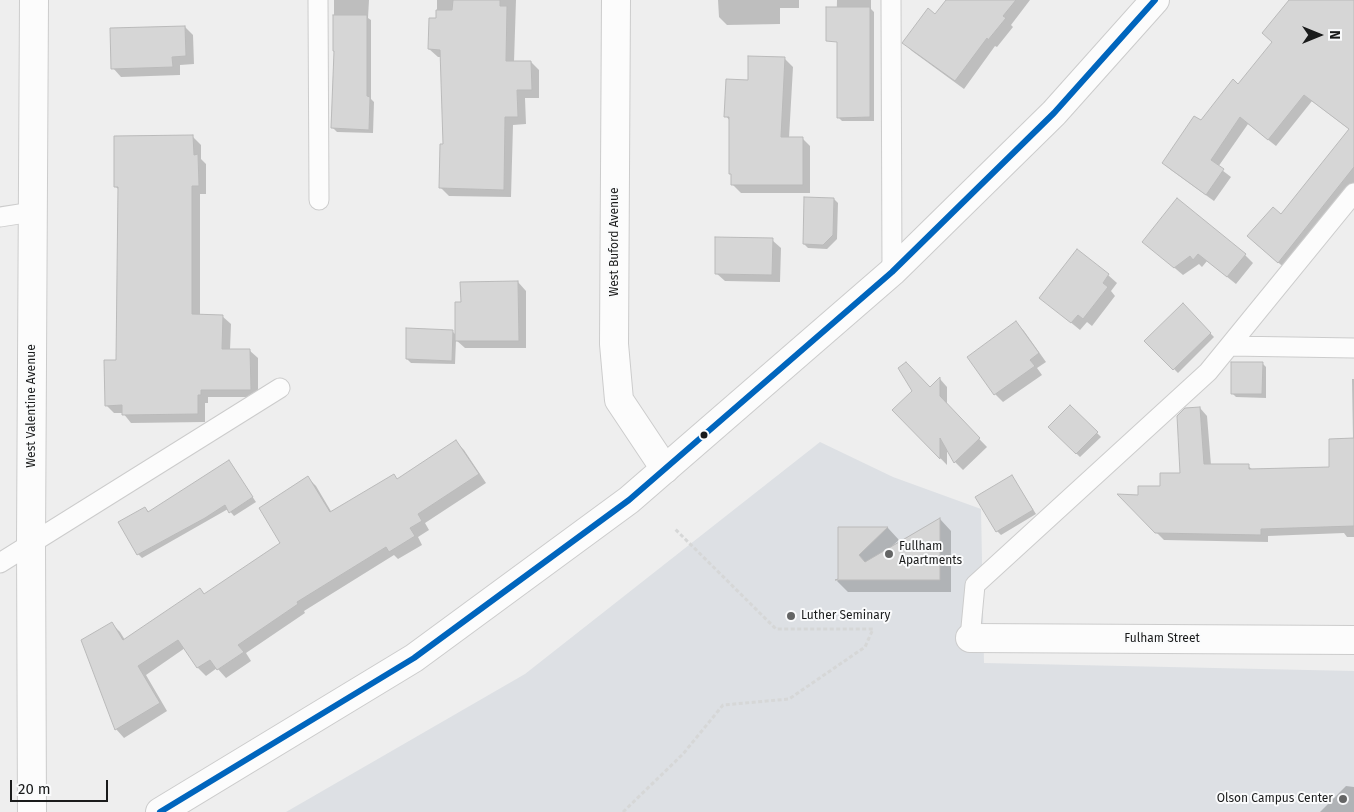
<!DOCTYPE html>
<html>
<head>
<meta charset="utf-8">
<style>
	body { margin:0 }
	#map { position:relative; width:1354px; height:812px; overflow:hidden; background:#eee; font-family:"Fira Sans",sans-serif }
	canvas { display:block }
	.north { position:absolute; left:1294px; top:10px; width:50px; height:50px; -webkit-text-stroke:4px #fafbfc; paint-order:stroke; rotate:90deg; font-size:14px; font-weight:700; line-height:20px; text-align:center; color:#1a1b1b }
	.north::after { content:''; display:block; margin:auto; width:18px; height:22px; background:#1a1b1b; clip-path:polygon(50% 0,100% 100%,50% 72%,0 100%) }
	.scale { position:absolute; left:10px; top:780px; width:98px; height:22px; box-sizing:border-box; border:2px solid #1a1b1b; border-top:0; padding-left:6px; font-size:15px; line-height:18px; white-space:nowrap; color:#1a1b1b; -webkit-text-stroke:4px #fafbfc; paint-order:stroke }
</style>
</head>
<body>
<div id="map">
<canvas width="1354" height="812"></canvas>
<div class="north">N</div>
<div class="scale">20 m</div>
</div>
<script>
const context = document.querySelector('canvas').getContext('2d');
context.lineJoin = 'round';
function paint(path, color) { context.fillStyle = color; context.fill(path, 'evenodd'); }
const poly = rows => new Path2D(rows.map(r => 'M' + r).join(''));
function stroke(path, color, width, dash) { context.strokeStyle = color; context.lineWidth = width; context.lineCap = dash ? 'butt' : 'round'; context.setLineDash(dash || []); context.stroke(path); }
function write(font, color, halo, rows, align = 'center') {
  context.font = font + ' "Fira Sans",sans-serif'; context.lineWidth = 4; context.setLineDash([]); context.textBaseline = 'middle'; context.strokeStyle = halo; context.fillStyle = color; for (const [text, x, y, turn = 0] of rows) {
    context.save(); context.translate(x, y); context.rotate((+turn || 0) * Math.PI / 180); context.textAlign = isNaN(turn) ? turn : align; if (halo) context.strokeText(text, 0, 0); context.fillText(text, 0, 0); context.restore();
  }
}
paint(poly([
	[820,442,893,477,981,509,984,663,1354,671,1354,812,286,812,525,674]
]), '#dde0e4');
paint(poly([
	[334,0,369,0,368,18,371,20,371,99,374,102,373,133,337,132,333,128,335,52,334,51],
	[437,0,516,0,514,62,531,62,539,70,539,98,525,98,526,124,513,125,511,197,449,196,441,188,444,146,442,57,438,57,429,49,437,20],
	[718,0,799,0,799,8,780,8,780,24,727,25,719,17],
	[837,0,871,0,871,9,874,12,874,121,842,121,838,117,838,43,836,41],
	[948,0,1030,0,1011,25,1013,27,997,47,995,46,964,89,912,51,904,43,936,15],
	[1320,0,1354,0,1354,184,1286,269,1256,244,1281,216,1350,130,1312,101,1276,146,1248,124,1218,167,1231,177,1214,201,1171,170,1163,163,1201,122],
	[185,27,193,35,194,64,180,65,180,75,121,77,113,68],
	[784,58,793,67,789,138,802,138,810,146,810,193,741,193,733,185,733,176,730,173,730,121,726,116,749,81],
	[193,137,201,145,201,159,206,164,206,194,200,194,200,316,222,316,231,324,230,350,249,350,258,358,258,397,208,397,208,403,205,403,205,422,131,423,123,413,114,413,106,405,117,361,119,190,115,186],
	[834,199,838,203,837,239,827,249,808,248,804,244],
	[772,240,781,248,780,282,725,281,716,273],
	[1144,242,1245,255,1253,263,1236,284,1207,261,1202,267,1199,264,1183,275],
	[1108,275,1117,283,1111,291,1115,296,1092,326,1087,322,1080,330,1041,298],
	[518,282,526,291,526,348,465,348,456,340,455,364,411,363,407,359,452,331,456,335],
	[1183,305,1214,337,1178,373,1146,341],
	[1016,323,1024,331,1046,362,1037,368,1042,375,1003,402,995,394],
	[1262,363,1266,367,1266,398,1236,397,1232,393],
	[940,379,947,387,947,406,987,447,963,470,955,462,947,449,947,465,894,410,930,388],
	[1352,379,1354,379,1354,537,1347,537,1344,533,1268,536,1268,542,1164,540,1120,496,1139,496,1162,487,1182,474,1200,408,1207,416,1211,465,1248,466,1253,470,1331,468,1353,439],
	[1070,406,1101,437,1080,457,1049,427],
	[456,442,464,450,486,483,425,523,429,530,418,537,422,545,398,559,394,555,304,611,305,613,246,653,251,661,226,678,217,668,206,676,198,668,185,648,146,675,167,711,124,738,116,729,112,624,120,632,125,640,200,589,205,595,282,543,308,478,316,486,332,513,398,480],
	[229,462,256,502,234,516,228,509,142,558,138,554,145,508,150,513],
	[1012,476,1036,514,1001,535,997,531],
	[940,519,951,531,951,592,848,592,837,581,839,579,839,528,888,528,899,540,892,546],
	[1346,786,1354,787,1354,812,1320,812]
]), '#0003');
const building = poly([
	[453,0,500,0,500,6,507,6,506,61,531,61,532,90,517,90,518,117,505,117,504,190,439,188,440,144,443,144,440,50,428,49,429,18,436,18,436,10,452,10,453,0],
	[946,0,1016,0,1003,16,1006,18,988,40,987,38,955,81,902,43,928,8,935,14,946,0],
	[1289,0,1354,0,1354,167,1278,263,1247,236,1273,207,1281,214,1349,129,1304,95,1268,140,1240,117,1211,160,1224,169,1206,195,1162,163,1194,116,1201,120,1233,79,1238,84,1272,42,1262,33,1289,0],
	[826,7,870,7,870,117,837,118,837,42,826,41,826,7],
	[333,15,367,15,367,96,370,97,369,130,331,128,334,51,333,51,333,15],
	[185,26,186,56,172,57,173,67,111,69,110,28,185,26],
	[748,56,785,57,781,137,803,137,803,185,731,185,731,174,729,174,729,117,724,117,726,79,748,80,748,56],
	[193,135,194,155,198,154,199,186,192,186,192,314,223,315,222,349,250,349,251,390,201,390,201,395,198,395,198,414,122,415,122,405,105,406,104,360,116,360,118,187,114,187,114,136,193,135],
	[804,197,834,198,833,235,823,245,803,244,804,197],
	[1177,198,1246,254,1227,277,1198,254,1193,260,1190,256,1174,268,1142,242,1177,198],
	[715,237,773,238,772,275,715,274,715,237],
	[1077,249,1109,274,1103,283,1108,287,1083,319,1078,315,1071,323,1039,298,1077,249],
	[518,281,519,341,455,341,455,302,461,302,460,282,518,281],
	[1183,303,1211,333,1173,370,1144,341,1183,303],
	[1016,321,1039,353,1030,360,1035,366,994,395,967,357,1016,321],
	[406,328,453,330,452,361,406,359,406,328],
	[906,362,930,387,940,377,940,396,980,438,954,463,940,438,940,459,892,410,912,391,898,368,906,362],
	[1231,362,1263,362,1262,394,1231,394,1231,362],
	[1070,405,1098,432,1076,454,1048,427,1070,405],
	[1200,407,1204,464,1249,464,1249,469,1329,467,1329,439,1354,438,1354,526,1261,529,1261,535,1155,533,1117,494,1138,495,1138,486,1160,486,1160,473,1180,473,1177,416,1185,408,1200,407],
	[456,440,479,474,418,514,422,521,410,528,415,536,389,552,386,547,297,602,298,604,238,645,244,652,217,670,210,660,197,668,178,640,138,666,160,703,115,730,81,640,112,622,123,640,200,588,204,594,280,543,259,508,308,476,330,512,394,474,397,479,456,440],
	[229,460,253,497,229,513,225,505,205,518,137,555,118,522,145,507,148,512,229,460],
	[1012,475,1033,510,996,532,975,497,1012,475],
	[940,518,940,580,835,580,838,579,838,527,888,527,859,555,865,562,940,518]
]);
paint(building, '#d6d6d6');
stroke(building, '#bababa', 1);
const service = poly([
	[318,0,319,200],
	[891,0,892,272],
	[0,217,32,212],
	[1230,346,1354,348],
	[0,563,280,388],
	[970,638,975,585,1208,372,1354,193]
]);
const minor = poly([
	[616,0,614,344,619,400,665,469],
	[970,638,1354,640],
	[32,812,31,543,34,0]
]);
const secondary = poly([
	[160,812,414,658,629,500,892,272,1054,113,1155,0]
]);
stroke(service, '#ccc', 21);
stroke(minor, '#ccc', 30);
stroke(secondary, '#ccc', 30);
stroke(poly([
	[623,812,683,754,723,705,789,699,865,647,873,629,776,629,674,528]
]), '#d6d7d7', 3, [4, 2.5]);
stroke(service, '#fcfcfc', 19);
stroke(minor, '#fcfcfc', 28);
stroke(secondary, '#fcfcfc', 28);
stroke(poly([
	[160,812,414,658,629,500,892,272,1054,113,1155,0]
]), '#0065bd', 6);
for (const [x, y, r, color] of [
	[704,435,4.5,"#1a1b1b"],
	[889,554,5,"#646565"],
	[791,616,5,"#646565"],
	[1343,799,5,"#646565"]
]) { const dot = new Path2D(); dot.arc(x, y, r, 0, 2 * Math.PI); context.fillStyle = color; context.fill(dot); stroke(dot, '#fafbfc', 2); }
write('12px', '#1a1b1b', '#fafbfc', [
	["West Buford Avenue",615,242,-90],
	["West Valentine Avenue",32,406,-90],
	["Fulham Street",1162,639]
]);
write('12px', '#1a1b1b', '#fafbfc', [
	["Fullham",899,547],
	["Apartments",899,561],
	["Luther Seminary",801,616],
	["Olson Campus Center",1333,799,"right"]
], 'left');
</script>
</body>
</html>
